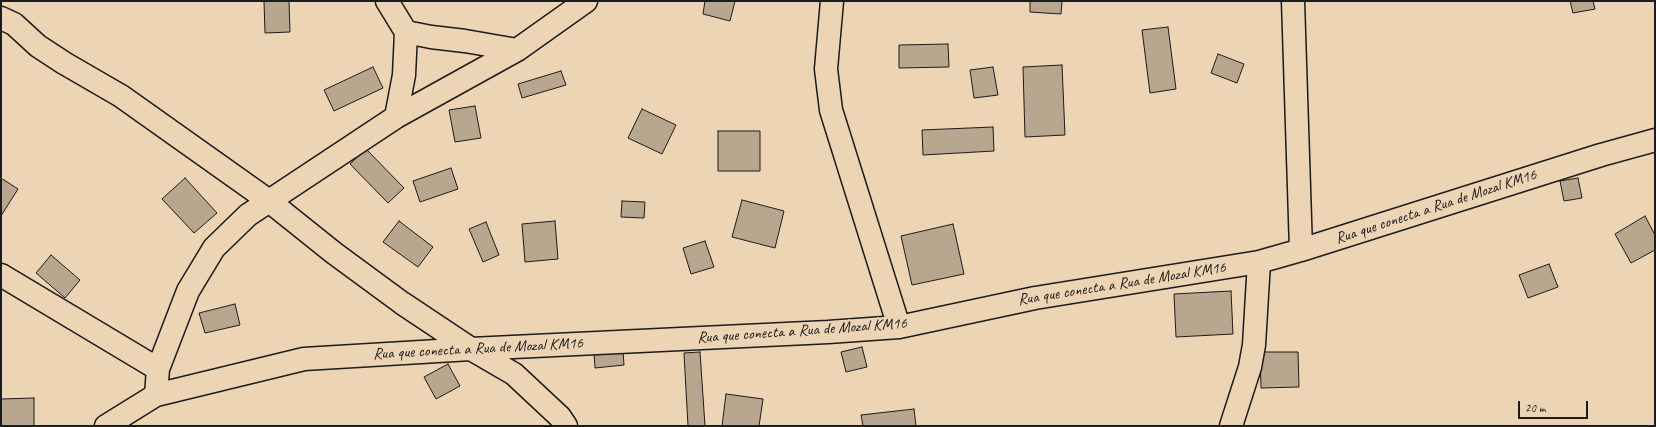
<!DOCTYPE html>
<html>
<head>
<meta charset="utf-8">
<style>
	body { margin:0 }
	#map { position:relative; width:1656px; height:427px; overflow:hidden; background:#ecd4b5; font-family:Caveat,sans-serif }
	canvas { display:block }
	.frame { position:absolute; inset:0; border:2px solid #1c1c1c; pointer-events:none }
	.scale { position:absolute; left:1518px; top:401px; width:70px; height:18px; box-sizing:border-box; border:2px solid #1c1c1c; border-top:0; padding-left:5px; font-size:12px; line-height:14px; white-space:nowrap; color:#1c1c1c; -webkit-text-stroke:3px #ecd4b5; paint-order:stroke }
</style>
</head>
<body>
<div id="map">
<canvas width="1656" height="427"></canvas>
<div class="frame"></div>
<div class="scale">20 m</div>
</div>
<script>
const context = document.querySelector('canvas').getContext('2d');
context.lineJoin = 'round';
function paint(path, color) { context.fillStyle = color; context.fill(path, 'evenodd'); }
const poly = rows => new Path2D(rows.map(r => 'M' + r).join(''));
function stroke(path, color, width, dash) { context.strokeStyle = color; context.lineWidth = width; context.lineCap = dash ? 'butt' : 'round'; context.setLineDash(dash || []); context.stroke(path); }
function write(font, color, halo, rows, align = 'center') {
  context.font = font + ' Caveat,sans-serif'; context.lineWidth = 4; context.setLineDash([]); context.textBaseline = 'middle'; context.strokeStyle = halo; context.fillStyle = color; for (const [text, x, y, turn = 0] of rows) {
    context.save(); context.translate(x, y); context.rotate((+turn || 0) * Math.PI / 180); context.textAlign = isNaN(turn) ? turn : align; if (halo) context.strokeText(text, 0, 0); context.fillText(text, 0, 0); context.restore();
  }
}
const building = poly([
	[264,1,289,1,290,32,265,33,264,1],
	[705,1,735,1,730,21,703,14,705,1],
	[1030,1,1062,1,1061,14,1030,12,1030,1],
	[1570,1,1593,1,1595,9,1573,13,1570,1],
	[1168,27,1176,89,1150,93,1142,30,1168,27],
	[948,44,949,67,899,68,899,45,948,44],
	[1218,54,1244,64,1237,83,1211,73,1218,54],
	[1062,65,1065,135,1025,137,1023,67,1062,65],
	[373,67,383,88,334,111,324,90,373,67],
	[993,67,998,95,974,98,970,70,993,67],
	[561,71,566,85,522,98,518,84,561,71],
	[475,106,481,138,455,142,449,110,475,106],
	[642,109,676,125,662,154,628,138,642,109],
	[993,127,994,151,923,155,922,130,993,127],
	[718,131,760,131,760,171,718,171,718,131],
	[366,149,404,188,388,203,350,164,366,149],
	[451,168,458,189,420,202,413,181,451,168],
	[1,178,18,189,1,216,1,178],
	[185,178,217,213,194,233,162,199,185,178],
	[1578,178,1582,198,1564,201,1560,181,1578,178],
	[742,200,784,211,775,248,732,237,742,200],
	[622,201,645,202,644,218,621,217,622,201],
	[1645,216,1655,235,1655,250,1631,263,1615,234,1645,216],
	[399,221,433,247,418,267,383,242,399,221],
	[555,221,558,259,525,262,522,224,555,221],
	[486,222,499,255,483,262,469,229,486,222],
	[953,224,964,274,912,285,901,236,953,224],
	[705,241,714,267,691,274,683,248,705,241],
	[51,255,80,280,65,298,36,273,51,255],
	[1549,264,1558,287,1528,298,1519,275,1549,264],
	[1231,291,1233,334,1176,337,1174,294,1231,291],
	[235,304,240,325,205,333,199,313,235,304],
	[862,347,867,367,846,372,841,352,862,347],
	[623,351,624,365,595,368,594,353,623,351],
	[700,352,705,426,688,426,684,353,700,352],
	[1260,352,1298,352,1299,387,1261,388,1260,352],
	[448,364,460,386,436,399,424,377,448,364],
	[726,394,763,399,759,426,722,426,726,394],
	[34,398,34,426,1,426,1,399,34,398],
	[914,409,916,426,863,426,861,415,914,409]
]);
paint(building, '#b8a68f');
stroke(building, '#1c1c1c', 1);
const minor = poly([
	[387,1,406,32,404,75,396,117],
	[832,1,826,69,831,110,899,327],
	[1293,1,1301,250],
	[1,18,14,24,38,46,64,63,121,96,269,201,334,253,402,303,471,349,514,374,560,417,566,426],
	[406,32,431,37,465,41,517,50],
	[1,275,158,369],
	[156,395,158,369,188,291,214,248,248,215,396,117,517,50,586,1],
	[106,426,156,395,304,359,471,349,828,332,899,327,1035,298,1259,262,1301,250,1601,155,1655,140],
	[1231,426,1250,367,1254,345,1259,262]
]);
stroke(minor, '#1c1c1c', 25);
stroke(minor, '#ecd4b5', 22);
write('16px', '#1c1c1c', '#ecd4b5', [
	["Rua que conecta a Rua de Mozal KM16",1436,207,-18],
	["Rua que conecta a Rua de Mozal KM16",1122,284,-9],
	["Rua que conecta a Rua de Mozal KM16",802,331,-4],
	["Rua que conecta a Rua de Mozal KM16",478,349,-3]
]);
</script>
</body>
</html>
